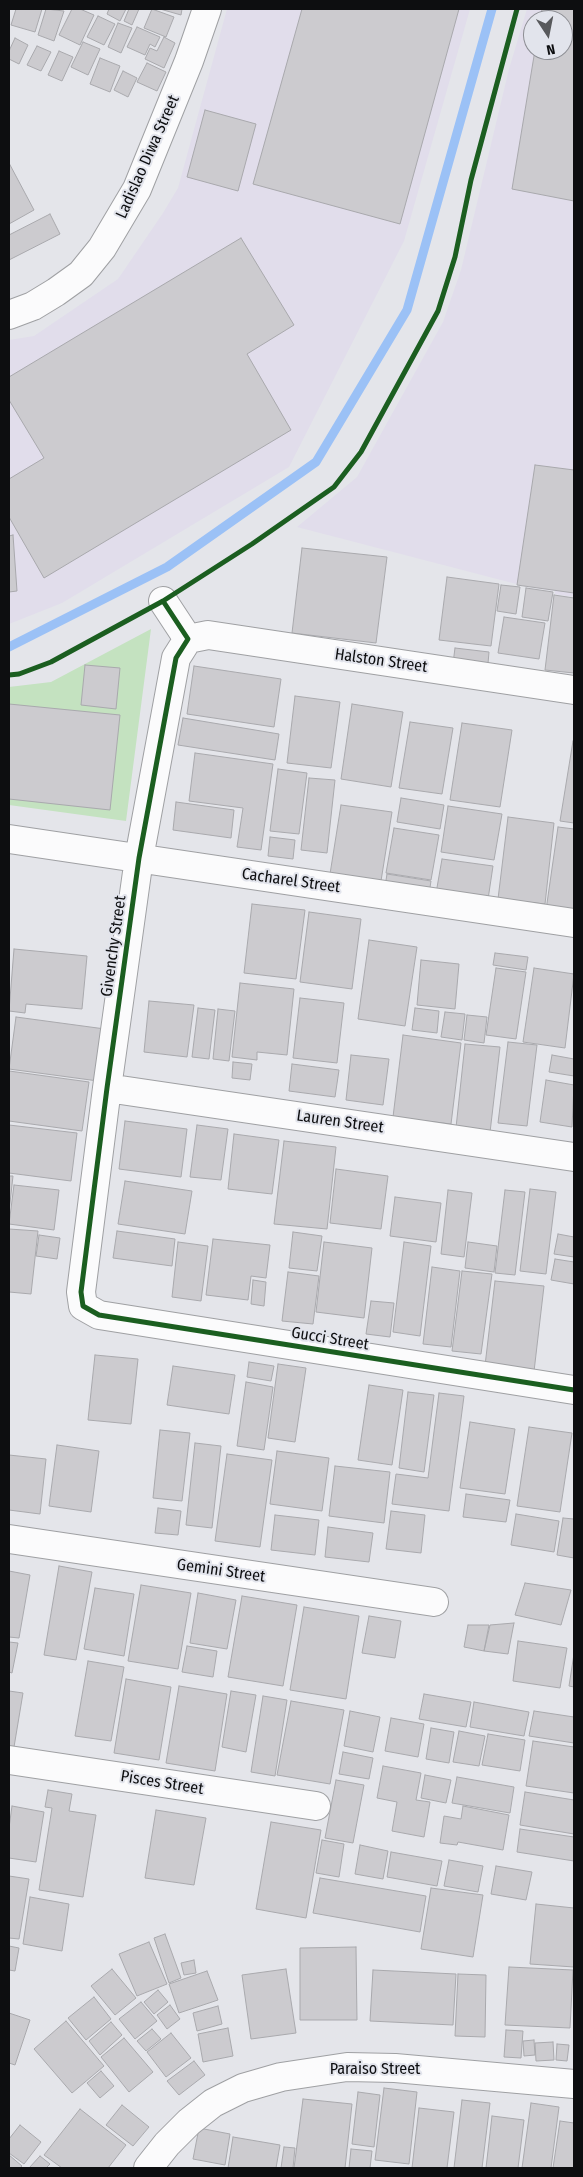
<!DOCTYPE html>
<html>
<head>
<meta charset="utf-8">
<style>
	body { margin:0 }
	#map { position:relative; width:583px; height:2177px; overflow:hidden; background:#e4e5ea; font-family:"Fira Sans Condensed",sans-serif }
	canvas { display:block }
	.frame { position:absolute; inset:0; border:10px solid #0d0e10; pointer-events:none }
	.north { position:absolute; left:523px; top:10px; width:50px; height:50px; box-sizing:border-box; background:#e2e4ec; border:1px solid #8d8e94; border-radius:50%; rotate:169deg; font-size:14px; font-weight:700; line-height:20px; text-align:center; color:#0d0e10 }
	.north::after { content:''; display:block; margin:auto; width:18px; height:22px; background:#58595c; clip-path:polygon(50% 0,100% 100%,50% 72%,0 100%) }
</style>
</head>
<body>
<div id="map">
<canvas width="583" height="2177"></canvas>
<div class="frame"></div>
<div class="north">N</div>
</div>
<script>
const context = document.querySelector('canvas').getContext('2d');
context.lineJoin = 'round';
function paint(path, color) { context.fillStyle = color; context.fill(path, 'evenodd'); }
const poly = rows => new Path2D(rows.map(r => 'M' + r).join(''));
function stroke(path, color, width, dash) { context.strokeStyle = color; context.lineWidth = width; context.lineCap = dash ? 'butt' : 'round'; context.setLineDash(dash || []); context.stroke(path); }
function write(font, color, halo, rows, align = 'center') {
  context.font = font + ' "Fira Sans Condensed",sans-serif'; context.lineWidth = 4; context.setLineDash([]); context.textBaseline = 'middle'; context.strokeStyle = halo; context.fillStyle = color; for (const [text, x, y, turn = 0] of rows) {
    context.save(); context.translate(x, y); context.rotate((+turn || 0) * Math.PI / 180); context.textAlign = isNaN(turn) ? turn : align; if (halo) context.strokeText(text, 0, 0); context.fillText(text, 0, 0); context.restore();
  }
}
paint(poly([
	[227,9,470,9,404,241,289,467,62,603,9,624,9,340,34,336,118,279,163,213,178,188],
	[527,9,574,9,574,597,555,594,555,591,524,586,297,527,357,477,443,322,461,270,509,69],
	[533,20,563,20,563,50,533,50]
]), '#e1ddeb');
paint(poly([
	[151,629,126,821,9,805,9,687,51,682]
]), '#c4e2c0');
stroke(poly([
	[9,647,167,567,316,462,407,310,492,9]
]), '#9bc1f6', 9);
const building = poly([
	[16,9,42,9,35,32,11,25,16,9],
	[46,9,64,11,54,41,38,35,46,9],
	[72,9,80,9,94,15,80,45,59,35,72,9],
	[109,9,126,9,120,21,107,14,109,9],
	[129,9,139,9,132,25,124,21,129,9],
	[152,9,174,17,166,37,144,28,152,9],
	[160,9,182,9,181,15,160,9],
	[302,9,459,9,400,224,253,184,302,9],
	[542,9,574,9,574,201,512,189,535,50,563,50,563,20,540,20,542,9],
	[98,16,115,24,104,45,87,37,98,16],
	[118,23,132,28,121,53,108,47,118,23],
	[137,27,160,37,155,47,150,44,145,55,127,47,137,27],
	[164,37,175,43,164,68,145,59,150,48,157,51,164,37],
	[15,38,28,45,19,64,9,59,9,51,15,38],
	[83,42,100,49,88,75,71,67,83,42],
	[37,46,51,52,41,71,27,65,37,46],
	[59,51,73,57,62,81,48,75,59,51],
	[100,58,120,66,110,92,90,84,100,58],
	[147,63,166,72,157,91,137,82,147,63],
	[123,71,137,78,128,97,114,90,123,71],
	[205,110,256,124,238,191,187,177,205,110],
	[9,163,34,210,9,224,9,163],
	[50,214,60,234,9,260,9,235,50,214],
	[241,238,294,325,247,354,291,430,44,578,9,517,9,479,44,458,9,400,9,377,241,238],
	[535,465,574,470,574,593,517,585,535,465],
	[13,535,17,591,9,592,9,536,13,535],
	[302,548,387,557,376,643,292,633,302,548],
	[447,577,499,584,491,646,439,640,447,577],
	[501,585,520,587,516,614,497,611,501,585],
	[526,588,553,592,548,621,522,617,526,588],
	[554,595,574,598,574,673,545,670,554,595],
	[504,617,545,623,539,659,498,653,504,617],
	[455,648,489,652,487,675,452,671,455,648],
	[85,665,120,668,116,709,81,705,85,665],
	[194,666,281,679,274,727,187,714,194,666],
	[295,696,340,702,331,768,287,763,295,696],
	[9,704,120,715,110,810,9,799,9,704],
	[352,704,403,712,391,787,341,779,352,704],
	[183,718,279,734,275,760,178,745,183,718],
	[410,722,453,728,442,794,399,788,410,722],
	[462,723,512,730,500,807,450,800,462,723],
	[573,741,574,741,574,823,560,821,573,741],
	[195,753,273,764,261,850,237,847,243,808,189,801,195,753],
	[278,769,307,773,299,834,270,831,278,769],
	[309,778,335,780,327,853,301,850,309,778],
	[401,798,444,805,440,829,397,822,401,798],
	[176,802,234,810,231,838,173,830,176,802],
	[341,805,392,812,381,881,330,874,341,805],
	[448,806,502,814,494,860,441,852,448,806],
	[508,817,554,823,545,904,498,899,508,817],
	[558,827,574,829,574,914,546,910,558,827],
	[394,828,439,835,431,880,386,873,394,828],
	[270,837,295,840,293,859,268,856,270,837],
	[442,859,493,866,487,906,435,899,442,859],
	[387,874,431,881,428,900,384,893,387,874],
	[252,904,305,910,296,979,244,973,252,904],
	[309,912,361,919,352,989,300,982,309,912],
	[369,940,417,947,405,1026,358,1019,369,940],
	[14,949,87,956,82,1009,26,1004,25,1013,9,1011,14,949],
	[495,953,528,957,526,970,493,965,495,953],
	[421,960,459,964,455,1009,417,1005,421,960],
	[496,968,526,972,516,1039,486,1035,496,968],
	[534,968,574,974,565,1048,523,1042,534,968],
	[240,983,294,989,287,1055,257,1052,257,1060,232,1057,240,983],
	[300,998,344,1003,337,1063,293,1058,300,998],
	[149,1001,194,1005,187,1057,144,1052,149,1001],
	[198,1008,215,1010,209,1059,192,1057,198,1008],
	[415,1008,439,1011,437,1033,412,1030,415,1008],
	[218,1009,235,1011,229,1061,213,1059,218,1009],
	[445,1012,465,1014,462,1040,441,1037,445,1012],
	[467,1015,487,1017,484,1043,464,1040,467,1015],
	[16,1017,105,1029,98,1081,9,1069,16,1017],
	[403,1035,461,1043,451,1124,393,1117,403,1035],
	[508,1042,537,1045,527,1126,498,1123,508,1042],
	[465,1044,500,1047,489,1141,455,1137,465,1044],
	[351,1055,389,1059,383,1105,346,1100,351,1055],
	[552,1055,574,1059,574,1076,549,1072,552,1055],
	[233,1062,252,1064,250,1080,232,1078,233,1062],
	[292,1064,339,1070,335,1097,289,1091,292,1064],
	[9,1071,89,1082,82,1131,9,1121,9,1071],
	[546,1080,574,1085,572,1127,540,1122,546,1080],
	[125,1121,187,1129,181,1177,119,1169,125,1121],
	[9,1125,77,1133,71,1181,9,1173,9,1125],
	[197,1125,228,1129,221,1180,190,1177,197,1125],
	[234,1134,279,1140,272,1194,228,1189,234,1134],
	[284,1141,336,1147,327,1229,274,1224,284,1141],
	[336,1169,388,1176,381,1229,330,1223,336,1169],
	[9,1176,13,1176,9,1212,9,1176],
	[125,1181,192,1191,185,1234,118,1224,125,1181],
	[14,1185,59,1190,54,1230,9,1224,14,1185],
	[530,1189,556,1192,546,1274,520,1271,530,1189],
	[448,1190,472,1193,464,1257,441,1254,448,1190],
	[505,1190,525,1192,515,1275,495,1273,505,1190],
	[395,1197,441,1203,436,1242,390,1236,395,1197],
	[9,1229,38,1231,31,1294,9,1292,9,1229],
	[117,1231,175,1239,172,1266,113,1258,117,1231],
	[293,1232,322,1236,317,1271,289,1268,293,1232],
	[558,1234,574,1237,574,1257,554,1254,558,1234],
	[39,1235,60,1238,57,1259,36,1256,39,1235],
	[213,1239,270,1245,266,1278,251,1276,248,1300,206,1295,213,1239],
	[178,1242,208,1246,201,1301,172,1297,178,1242],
	[324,1242,372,1248,364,1318,316,1312,324,1242],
	[404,1242,431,1246,420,1336,393,1332,404,1242],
	[468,1242,497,1246,494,1272,465,1268,468,1242],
	[555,1259,574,1262,574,1284,551,1280,555,1259],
	[432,1267,460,1271,451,1347,423,1344,432,1267],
	[462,1271,492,1274,481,1354,452,1351,462,1271],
	[288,1272,319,1276,313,1324,282,1321,288,1272],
	[253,1280,266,1282,264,1306,251,1304,253,1280],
	[495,1281,544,1286,533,1380,484,1374,495,1281],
	[371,1301,394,1303,390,1337,366,1334,371,1301],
	[95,1355,138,1359,131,1424,88,1420,95,1355],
	[249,1362,274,1366,271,1381,247,1377,249,1362],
	[278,1364,306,1368,295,1442,268,1438,278,1364],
	[173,1366,235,1375,229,1414,167,1405,173,1366],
	[246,1382,273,1387,264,1450,237,1446,246,1382],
	[369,1385,403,1390,392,1465,358,1460,369,1385],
	[408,1392,434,1395,424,1472,399,1468,408,1392],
	[439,1393,464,1396,449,1511,392,1504,396,1474,428,1478,439,1393],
	[470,1422,515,1429,505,1494,460,1488,470,1422],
	[529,1427,572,1433,560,1512,517,1506,529,1427],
	[160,1430,190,1433,182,1501,153,1498,160,1430],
	[195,1443,221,1446,212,1528,186,1525,195,1443],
	[57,1445,99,1451,91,1512,49,1506,57,1445],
	[277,1451,329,1458,322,1511,270,1504,277,1451],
	[227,1454,272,1460,260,1547,215,1541,227,1454],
	[9,1455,46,1459,40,1514,9,1510,9,1455],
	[335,1466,390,1472,384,1523,329,1516,335,1466],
	[466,1494,510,1500,506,1522,463,1517,466,1494],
	[158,1508,181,1511,178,1535,155,1533,158,1508],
	[391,1511,425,1515,421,1553,386,1549,391,1511],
	[516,1514,559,1521,554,1552,511,1545,516,1514],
	[275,1515,319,1520,315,1555,271,1550,275,1515],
	[563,1518,574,1519,574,1558,557,1555,563,1518],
	[328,1527,373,1533,369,1562,325,1557,328,1527],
	[59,1566,92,1572,76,1660,44,1655,59,1566],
	[9,1571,30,1575,19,1638,9,1637,9,1571],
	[525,1583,571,1590,561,1625,515,1615,525,1583],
	[141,1585,191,1593,178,1669,128,1661,141,1585],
	[95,1588,134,1594,124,1656,84,1649,95,1588],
	[198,1593,236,1600,227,1649,190,1643,198,1593],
	[242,1596,297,1605,283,1686,228,1677,242,1596],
	[304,1607,359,1616,346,1699,290,1690,304,1607],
	[369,1616,401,1621,395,1658,362,1653,369,1616],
	[514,1623,508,1654,484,1651,490,1625,514,1623],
	[468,1625,489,1625,484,1651,464,1647,468,1625],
	[518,1641,567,1648,560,1688,513,1681,518,1641],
	[9,1642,18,1643,12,1673,9,1672,9,1642],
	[187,1646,217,1651,213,1677,182,1672,187,1646],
	[574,1654,574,1687,569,1686,574,1654],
	[88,1661,124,1667,111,1741,75,1736,88,1661],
	[126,1679,171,1687,159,1760,114,1753,126,1679],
	[179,1686,227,1694,215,1771,166,1763,179,1686],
	[9,1691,23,1693,14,1747,9,1746,9,1691],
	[231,1691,256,1695,246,1752,222,1747,231,1691],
	[424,1694,471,1702,466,1727,419,1719,424,1694],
	[263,1696,287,1700,275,1776,251,1772,263,1696],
	[291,1701,344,1710,330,1784,277,1775,291,1701],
	[474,1702,529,1712,524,1736,470,1727,474,1702],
	[350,1711,380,1717,373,1752,344,1746,350,1711],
	[534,1711,574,1717,574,1743,529,1736,534,1711],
	[391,1718,424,1724,418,1757,385,1751,391,1718],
	[431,1728,454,1732,449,1763,426,1759,431,1728],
	[459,1731,485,1736,479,1766,453,1762,459,1731],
	[488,1734,525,1740,520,1771,482,1765,488,1734],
	[533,1741,574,1747,574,1793,526,1786,533,1741],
	[343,1752,373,1758,369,1779,339,1774,343,1752],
	[383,1766,421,1773,416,1800,430,1802,424,1837,392,1831,397,1802,377,1798,383,1766],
	[425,1775,451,1780,446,1803,421,1798,425,1775],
	[457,1777,514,1787,510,1813,452,1803,457,1777],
	[336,1780,364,1785,353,1843,325,1838,336,1780],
	[48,1790,72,1794,69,1811,96,1815,83,1897,39,1890,52,1808,45,1807,48,1790],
	[525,1792,574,1800,574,1834,520,1825,525,1792],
	[12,1806,44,1812,36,1862,9,1858,9,1828,12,1806],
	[463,1806,509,1815,503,1850,458,1842,457,1845,440,1843,444,1816,461,1819,463,1806],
	[156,1810,206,1818,194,1885,145,1878,156,1810],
	[271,1822,321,1830,306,1918,256,1909,271,1822],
	[520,1829,574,1837,574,1861,517,1852,520,1829],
	[322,1840,344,1844,339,1877,316,1873,322,1840],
	[360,1845,388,1851,383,1879,355,1874,360,1845],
	[391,1852,442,1861,437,1886,387,1877,391,1852],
	[449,1860,483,1866,478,1892,444,1886,449,1860],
	[496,1866,532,1872,526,1900,491,1894,496,1866],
	[9,1876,29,1879,19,1939,9,1938,9,1876],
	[320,1878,426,1896,420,1932,313,1913,320,1878],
	[431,1888,483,1895,473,1957,421,1949,431,1888],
	[30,1897,69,1904,62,1951,23,1944,30,1897],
	[536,1904,574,1908,574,1967,530,1964,536,1904],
	[165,1934,181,1978,169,1983,154,1938,165,1934],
	[149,1942,167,1984,137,1996,119,1954,149,1942],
	[9,1946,19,1948,15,1971,9,1970,9,1946],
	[356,1947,357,2020,300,2020,300,1948,356,1947],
	[194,1960,196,1973,184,1975,181,1963,194,1960],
	[509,1967,573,1970,570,2028,505,2025,509,1967],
	[112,1969,136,1998,115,2015,91,1986,112,1969],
	[286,1969,296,2033,251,2039,242,1975,286,1969],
	[373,1970,456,1974,453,2025,370,2021,373,1970],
	[207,1971,218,2000,179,2013,169,1984,207,1971],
	[458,1974,486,1975,485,2037,455,2036,458,1974],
	[158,1990,168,2002,154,2014,144,2002,158,1990],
	[94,1997,111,2019,86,2040,68,2018,94,1997],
	[141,2002,157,2021,135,2039,119,2019,141,2002],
	[170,2005,180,2019,167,2029,157,2015,170,2005],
	[218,2006,222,2024,197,2031,193,2013,218,2006],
	[9,2013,30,2020,15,2065,9,2063,9,2013],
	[66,2021,104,2066,72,2093,34,2049,66,2021],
	[111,2022,122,2035,100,2055,89,2041,111,2022],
	[228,2028,233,2056,203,2062,198,2034,228,2028],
	[152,2029,161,2039,146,2051,137,2041,152,2029],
	[506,2030,523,2031,521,2058,504,2057,506,2030],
	[171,2033,191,2058,166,2077,147,2052,171,2033],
	[124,2038,153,2072,129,2092,101,2057,124,2038],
	[534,2040,535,2055,524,2056,523,2041,534,2040],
	[553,2042,554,2060,536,2061,535,2043,553,2042],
	[557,2044,569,2045,567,2061,556,2060,557,2044],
	[194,2061,205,2075,179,2095,167,2081,194,2061],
	[101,2071,114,2086,100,2098,87,2083,101,2071],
	[384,2088,417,2092,409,2164,375,2160,384,2088],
	[358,2092,380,2095,374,2147,352,2144,358,2092],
	[303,2099,352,2104,345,2168,294,2168,303,2099],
	[462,2100,490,2103,482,2168,454,2168,462,2100],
	[531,2103,559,2107,551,2168,522,2168,531,2103],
	[122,2105,149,2127,133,2146,106,2125,122,2105],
	[419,2108,454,2112,447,2168,412,2168,419,2108],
	[80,2109,126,2145,108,2168,62,2168,44,2155,80,2109],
	[492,2116,524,2120,518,2168,486,2168,492,2116],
	[560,2121,574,2123,574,2168,553,2168,560,2121],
	[20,2125,41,2142,24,2164,9,2153,9,2139,20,2125],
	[199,2128,230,2134,225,2165,193,2159,199,2128],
	[233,2137,280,2145,276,2168,228,2168,233,2137],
	[284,2147,295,2148,293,2168,281,2168,284,2147],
	[351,2149,372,2151,370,2168,349,2168,351,2149],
	[9,2155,22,2166,20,2168,9,2168,9,2155],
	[40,2156,50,2164,46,2168,29,2168,40,2156]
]);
paint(building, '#cccbcf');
stroke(building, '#a9a9ad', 1);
const minor = poly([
	[9,315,33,306,56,292,81,274,102,248,137,189,189,61,207,9],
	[163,601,188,639,176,658,139,858,107,1088,81,1292,83,1306,99,1315,574,1390],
	[188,639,208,635,574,690],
	[9,839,574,923],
	[107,1088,574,1157],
	[9,1539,434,1602],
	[9,1760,316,1806],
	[148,2168,167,2144,189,2122,213,2103,243,2088,281,2077,347,2067,395,2068,574,2084]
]);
stroke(minor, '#9fa0a3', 30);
stroke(minor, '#fbfbfc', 28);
stroke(poly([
	[163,601,188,639,176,658,139,858,107,1088,81,1292,83,1306,99,1315,574,1390],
	[9,675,19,674,51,662,163,601,252,544,334,487,361,452,438,311,455,257,471,180,517,9]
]), '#1b5e20', 5);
write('16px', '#0d0e10', '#e2e4ec', [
	["Ladislao Diwa Street",148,157,-66],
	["Halston Street",381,661,8],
	["Cacharel Street",291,881,8],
	["Givenchy Street",114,946,-82],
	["Lauren Street",340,1122,8],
	["Gucci Street",330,1339,9],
	["Gemini Street",221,1571,8],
	["Pisces Street",162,1783,9],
	["Paraiso Street",375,2070]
]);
</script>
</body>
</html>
